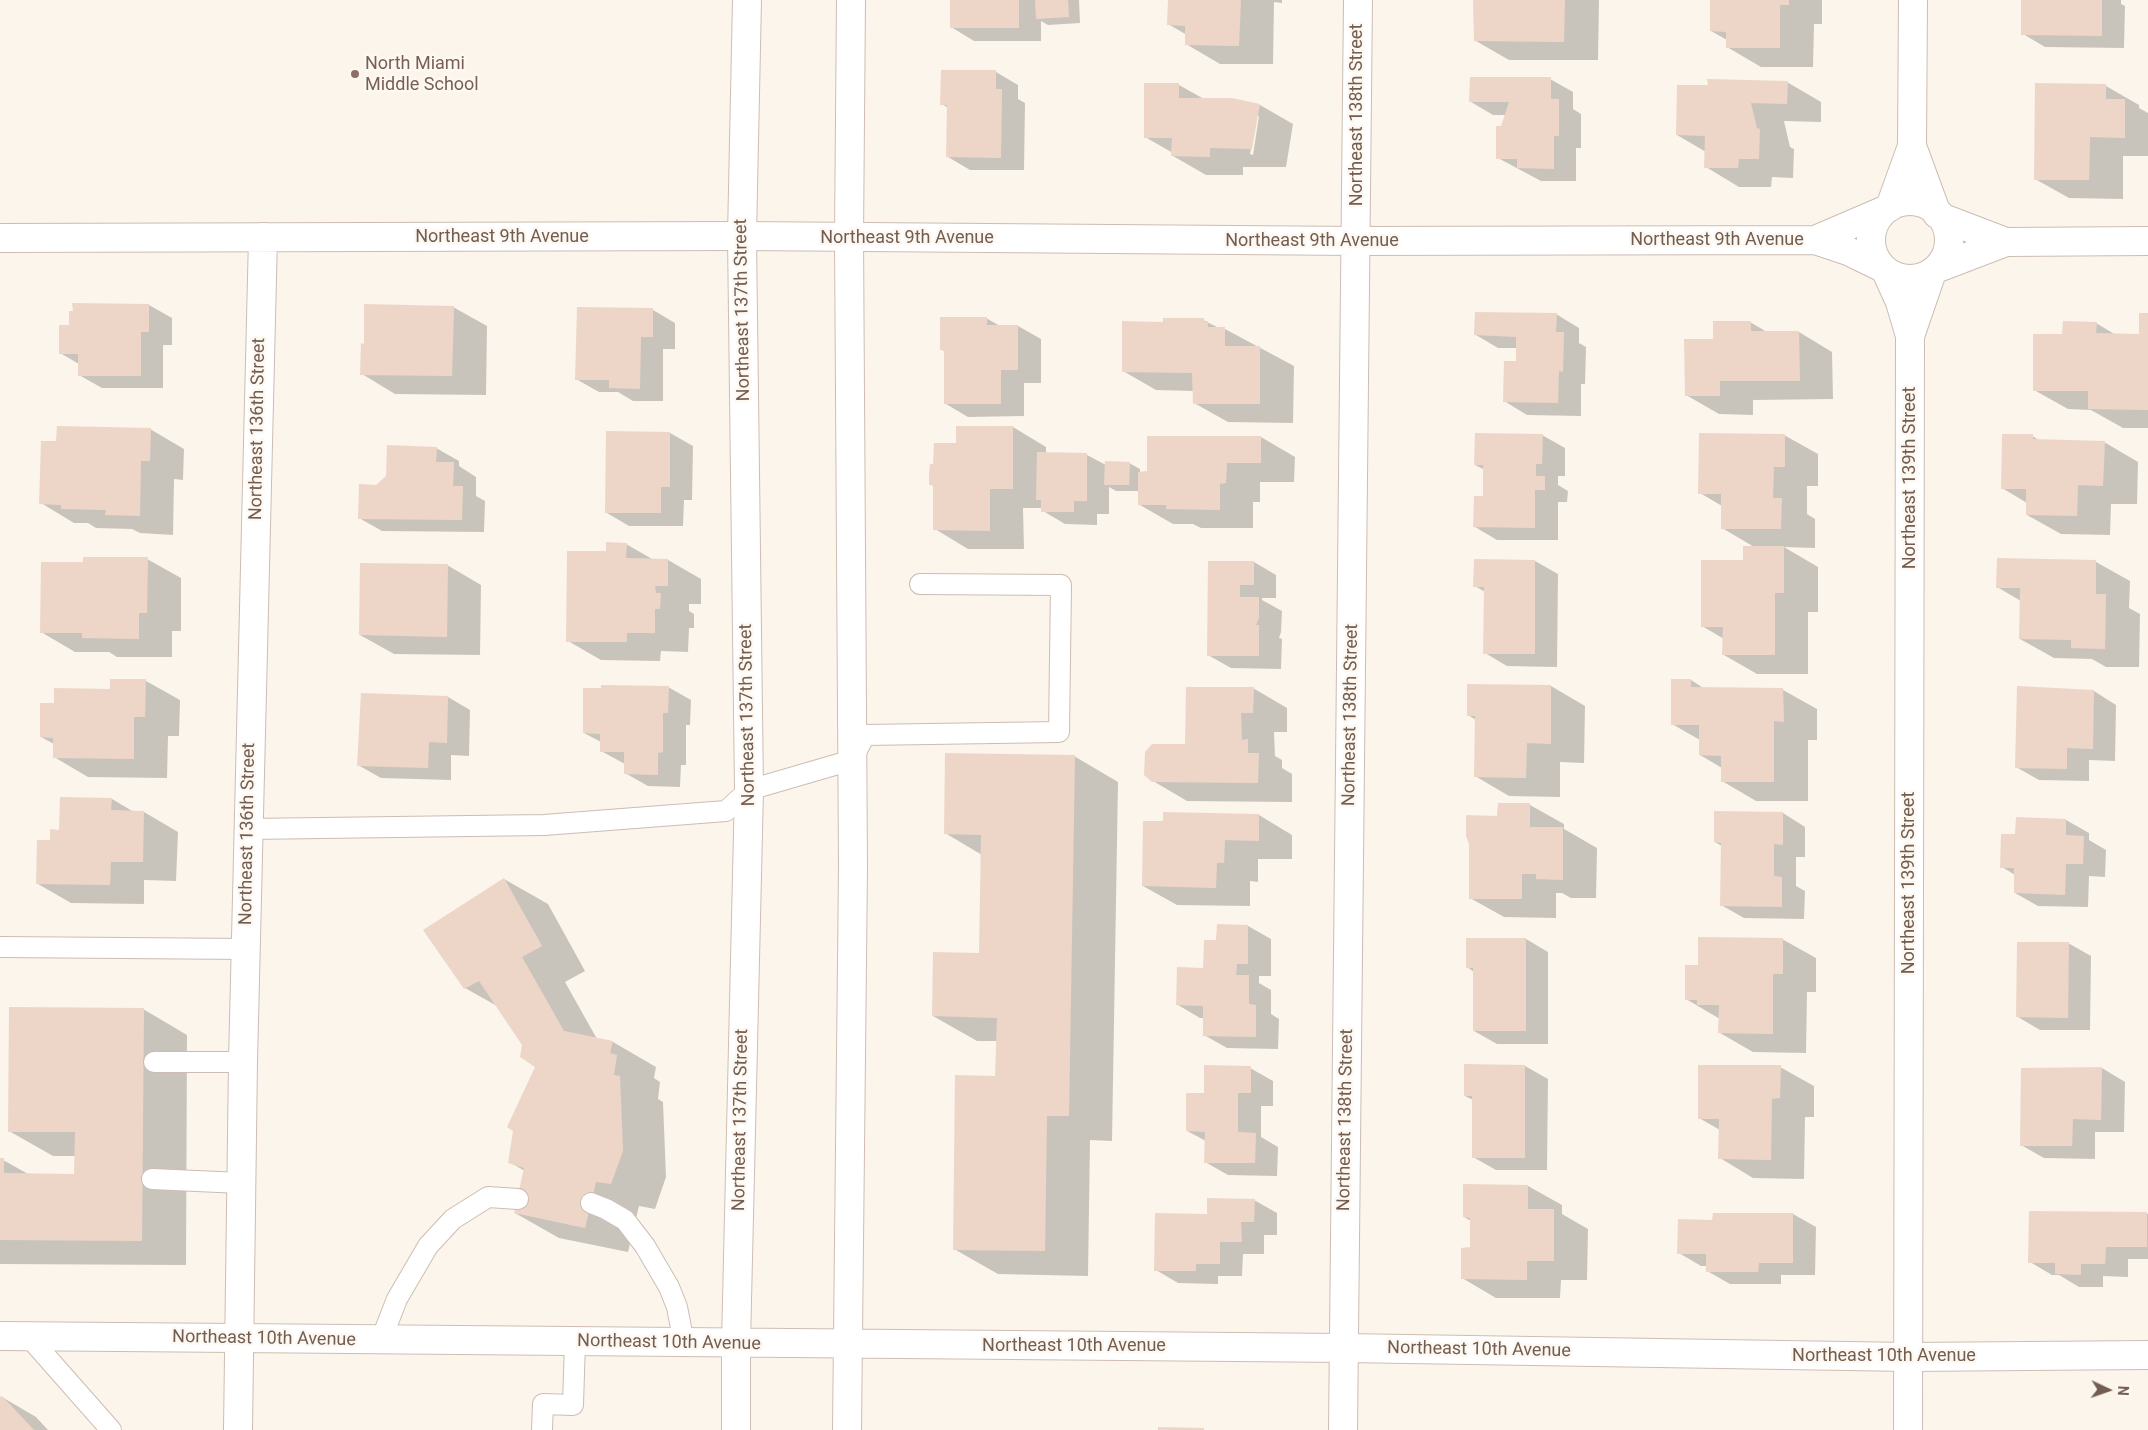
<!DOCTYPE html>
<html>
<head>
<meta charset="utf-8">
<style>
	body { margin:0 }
	#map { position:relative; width:2148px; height:1430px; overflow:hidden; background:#fbf5ec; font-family:Roboto,sans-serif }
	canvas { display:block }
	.north { position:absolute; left:2083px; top:1365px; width:50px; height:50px; -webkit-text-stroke:4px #fdf9f2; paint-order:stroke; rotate:93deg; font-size:14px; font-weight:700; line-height:20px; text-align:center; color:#735d51 }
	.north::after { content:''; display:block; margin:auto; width:18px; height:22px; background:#735d51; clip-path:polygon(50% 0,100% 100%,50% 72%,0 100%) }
</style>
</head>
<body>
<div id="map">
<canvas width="2148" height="1430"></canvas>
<div class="north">N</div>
</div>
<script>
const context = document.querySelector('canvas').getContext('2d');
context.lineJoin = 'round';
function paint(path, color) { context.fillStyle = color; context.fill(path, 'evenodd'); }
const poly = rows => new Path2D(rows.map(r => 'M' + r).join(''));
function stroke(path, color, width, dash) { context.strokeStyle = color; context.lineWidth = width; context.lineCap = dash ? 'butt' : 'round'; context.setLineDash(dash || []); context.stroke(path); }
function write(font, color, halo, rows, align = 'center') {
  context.font = font + ' Roboto,sans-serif'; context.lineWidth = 5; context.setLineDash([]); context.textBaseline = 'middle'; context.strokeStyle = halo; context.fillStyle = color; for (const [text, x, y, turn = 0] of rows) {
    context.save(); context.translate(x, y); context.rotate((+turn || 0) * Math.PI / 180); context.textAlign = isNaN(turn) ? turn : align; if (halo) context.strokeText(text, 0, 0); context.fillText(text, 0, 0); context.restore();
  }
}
paint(poly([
	[951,0,1079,0,1080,23,1048,25,1041,21,1041,41,974,41,951,27],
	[1169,0,1282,0,1282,3,1274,2,1273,64,1220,64,1186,44,1187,35,1168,24],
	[1474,0,1599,0,1598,60,1509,60,1476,41],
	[1711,0,1822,0,1822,24,1814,24,1813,67,1761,67,1727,47,1727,40,1711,31],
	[2023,0,2121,0,2121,4,2125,6,2124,48,2045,47,2023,34],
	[996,72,1018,85,1018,99,1025,103,1024,170,970,170,948,157,948,108,942,104],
	[1550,79,1573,92,1573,109,1581,114,1581,148,1576,148,1576,181,1541,181,1498,158,1502,127,1506,115,1493,115,1471,102],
	[1787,82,1821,102,1821,122,1784,121,1790,147,1794,149,1793,178,1772,177,1771,187,1739,187,1706,167,1706,152,1677,135,1709,86],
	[1145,84,1179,85,1204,99,1260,105,1293,124,1286,167,1243,167,1243,175,1206,175,1173,156,1173,153,1145,137],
	[1257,116,1259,116,1253,155,1250,154],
	[2106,86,2139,105,2139,108,2148,113,2148,156,2123,156,2123,199,2069,198,2035,179],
	[74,305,149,305,172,318,172,345,163,345,163,388,102,388,79,375,79,364,60,353,74,312],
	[453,307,487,326,486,395,395,394,362,374,365,345],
	[653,310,675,323,675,349,663,349,663,401,633,401,618,392,599,392,576,379],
	[1556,314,1579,328,1579,343,1586,347,1585,384,1581,384,1581,416,1527,415,1504,401,1517,363,1517,348,1498,348,1476,335],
	[2148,314,2148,428,2123,428,2091,410,2068,409,2034,390,2063,335,2096,323,2116,335,2140,335],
	[986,318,1000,326,1018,326,1041,339,1041,383,1024,383,1024,416,968,417,946,404,945,352,941,349],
	[1203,320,1219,328,1225,329,1294,366,1293,423,1228,422,1194,403,1194,391,1156,390,1123,371,1164,323],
	[1750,322,1767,332,1799,332,1832,352,1833,399,1753,400,1753,415,1719,414,1686,395,1714,340],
	[1013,427,1046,447,1046,454,1087,455,1106,465,1129,463,1140,469,1140,473,1149,473,1261,437,1295,457,1294,482,1260,482,1260,502,1253,502,1253,528,1201,528,1193,524,1173,524,1140,505,1140,491,1116,491,1109,487,1109,514,1097,514,1097,525,1065,524,1043,511,1043,508,1023,508,1024,549,968,549,935,529,935,487,930,484,934,465,957,444],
	[150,429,184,449,183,480,174,479,173,535,140,533,132,529,96,528,88,523,74,523,41,503,57,442],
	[670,433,693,446,692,500,684,500,683,526,629,526,607,513],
	[1542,435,1565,448,1565,476,1558,476,1558,485,1568,491,1567,502,1558,502,1558,540,1497,540,1475,527,1484,497,1485,470,1475,465],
	[1784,435,1818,454,1818,486,1807,486,1807,514,1815,519,1815,548,1784,547,1818,567,1818,612,1808,612,1808,674,1757,674,1724,655,1724,639,1702,626,1744,561,1756,548,1722,528,1722,506,1700,493],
	[2032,436,2041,441,2104,442,2138,462,2137,504,2111,504,2110,535,2061,534,2027,515,2027,503,2002,488],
	[436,448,459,461,459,466,476,477,476,496,485,501,484,532,382,531,359,518,376,486],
	[626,544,654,560,668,560,701,579,701,604,689,604,689,611,694,614,694,628,689,628,688,652,661,651,660,661,601,660,568,641],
	[147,559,181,578,181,631,172,631,172,657,117,657,109,652,75,652,41,632,85,563],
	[1998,559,2096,562,2130,581,2129,608,2140,614,2139,667,2106,667,2092,659,2054,658,2020,639,2021,601,1997,587],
	[1535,561,1558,574,1557,667,1507,666,1485,653,1485,592,1475,586],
	[1209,562,1254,562,1276,575,1276,598,1262,598,1262,600,1282,611,1281,632,1279,638,1282,639,1281,669,1231,668,1208,655],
	[447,565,481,585,480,655,394,654,360,635],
	[1691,680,1705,689,1783,690,1817,709,1817,740,1808,740,1808,801,1756,801,1722,781,1722,768,1700,755,1700,740,1672,724],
	[146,681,180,700,179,736,168,736,167,778,88,777,54,757,54,744,41,737,55,704],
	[1468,685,1551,686,1585,706,1584,763,1560,762,1560,797,1509,796,1475,776,1476,720,1468,715],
	[668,687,691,700,690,725,686,725,686,765,681,765,680,787,648,786,625,773,625,764,601,751,601,742,584,733],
	[1253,688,1287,708,1287,732,1274,732,1275,756,1282,760,1282,768,1292,774,1292,802,1187,801,1153,781,1186,746],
	[2094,691,2116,705,2115,761,2089,760,2089,781,2039,780,2016,767],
	[448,697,470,710,469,756,451,755,451,780,381,778,358,765],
	[1074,756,1118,782,1112,1141,1090,1140,1088,1276,998,1274,954,1249,997,1077,997,1041,977,1041,933,1016,980,954,982,855,945,833],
	[112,799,134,812,144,812,178,832,176,881,144,880,144,904,71,903,38,884,51,841,61,831],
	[1499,805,1530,805,1564,824,1564,829,1597,848,1596,898,1571,898,1562,893,1556,893,1556,918,1504,917,1470,898,1499,817],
	[1783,813,1805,827,1805,857,1796,857,1796,886,1805,891,1804,919,1744,918,1721,905,1722,846,1715,842],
	[1259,815,1292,835,1292,859,1258,859,1258,882,1250,881,1250,906,1177,905,1143,886,1164,822],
	[2017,818,2066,820,2089,833,2089,840,2106,850,2105,877,2089,876,2088,907,2038,906,2015,893,2015,875,2002,867,2017,836],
	[504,879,548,904,585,971,565,982,597,1039,613,1042,656,1067,654,1078,660,1082,658,1099,663,1102,666,1177,655,1209,639,1206,628,1252,559,1238,515,1213,525,1171,509,1162,537,1066,497,1006,465,988],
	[1218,925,1248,926,1271,939,1271,976,1259,976,1259,983,1271,990,1271,1014,1279,1019,1278,1049,1227,1048,1204,1035,1204,1018,1200,1018,1178,1005,1205,969,1218,941],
	[1526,939,1548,952,1548,1044,1497,1044,1474,1031,1474,972,1467,967],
	[1782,939,1816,958,1816,992,1807,992,1806,1053,1753,1052,1720,1033,1720,1019,1686,999,1699,967],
	[2068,943,2091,956,2090,1030,2040,1030,2018,1017],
	[143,1009,187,1035,186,1265,0,1264,0,1160,3,1160,30,1175,76,1176,76,1156,53,1156,9,1131],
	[1465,1065,1525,1066,1548,1079,1547,1170,1496,1170,1473,1157,1473,1100,1465,1096],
	[1780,1067,1814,1086,1814,1117,1805,1117,1804,1179,1753,1178,1720,1158,1720,1130,1699,1118],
	[1250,1068,1273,1081,1273,1106,1261,1106,1261,1137,1278,1147,1277,1176,1228,1175,1205,1162,1206,1141,1187,1131,1205,1094],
	[2102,1068,2125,1082,2124,1132,2095,1132,2095,1159,2044,1158,2021,1145,2022,1070],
	[1528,1186,1562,1205,1562,1214,1588,1229,1587,1280,1561,1280,1560,1298,1496,1298,1462,1278,1471,1249,1471,1221,1464,1217],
	[1254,1200,1277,1213,1277,1235,1264,1235,1264,1254,1243,1254,1242,1276,1218,1276,1218,1284,1178,1283,1156,1270,1208,1216],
	[2146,1213,2148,1214,2148,1259,2128,1259,2128,1277,2103,1276,2103,1287,2079,1287,2059,1275,2052,1275,2030,1262],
	[1793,1214,1816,1227,1815,1275,1781,1275,1781,1284,1730,1284,1707,1271,1707,1266,1701,1266,1679,1253,1713,1221],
	[2,1397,36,1417,48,1430,0,1430,0,1399]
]), '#0003');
paint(poly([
	[950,0,1019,0,1019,28,950,28],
	[1035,0,1068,0,1069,17,1036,19],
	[1168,0,1241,0,1239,46,1185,45,1185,26,1167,25],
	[1473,0,1565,0,1564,42,1474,41],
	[1710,0,1789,0,1789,5,1780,5,1780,48,1726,48,1726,32,1710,31],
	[2021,0,2102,0,2102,36,2021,35],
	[941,70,996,70,996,89,1002,89,1001,158,946,157,947,105,940,105],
	[1470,77,1551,77,1551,99,1559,99,1559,136,1554,136,1554,169,1517,168,1517,159,1496,159,1496,126,1501,126,1509,102,1469,102],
	[1707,79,1788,81,1787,104,1751,103,1757,128,1760,129,1759,159,1739,159,1738,168,1704,168,1705,136,1676,135,1677,85,1708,85],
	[1144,83,1179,83,1179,98,1232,98,1260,104,1252,149,1210,148,1210,157,1171,156,1172,138,1144,138],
	[2035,83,2106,84,2106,99,2125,99,2125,138,2090,137,2089,180,2034,180],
	[72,303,149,304,149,332,141,332,141,376,78,376,78,354,59,354,59,325,69,325,69,311,73,311],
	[364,304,454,306,452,376,360,375,361,343,364,344],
	[577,307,653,308,653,337,641,337,640,389,609,388,609,380,575,380],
	[1475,312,1557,313,1556,332,1564,332,1563,372,1559,371,1558,403,1503,402,1504,361,1516,361,1516,337,1474,335],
	[2139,313,2148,313,2148,410,2088,409,2088,391,2033,391,2033,334,2062,334,2063,321,2097,322,2096,333,2139,334],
	[940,317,987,317,987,325,1018,325,1018,370,1001,370,1001,404,944,404,944,350,940,350],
	[1163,318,1204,318,1204,322,1208,321,1208,327,1225,327,1225,346,1260,346,1260,404,1193,404,1192,373,1122,372,1122,321,1163,322],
	[1713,321,1751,321,1751,331,1799,331,1800,381,1720,381,1720,396,1685,396,1684,339,1713,339],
	[57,426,151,428,150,461,141,461,140,516,105,515,106,510,61,509,61,505,39,504,41,441,56,441],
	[956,426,1013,426,1013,489,990,489,990,531,933,530,933,485,929,485,929,474,930,464,933,464,934,443,956,443],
	[606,431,670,432,670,487,661,487,661,513,605,513],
	[1475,433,1543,434,1542,464,1536,464,1536,476,1545,476,1545,490,1535,490,1535,528,1473,527,1474,496,1483,496,1483,465,1474,465],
	[1699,433,1785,434,1785,467,1774,467,1773,498,1782,498,1781,529,1721,529,1721,494,1698,494],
	[2002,434,2033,434,2033,439,2105,441,2103,486,2078,485,2077,516,2026,515,2026,489,2001,489],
	[1147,436,1261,436,1261,463,1227,463,1226,483,1220,484,1220,510,1166,509,1166,505,1138,505,1138,472,1147,471],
	[387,445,437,447,436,462,454,462,453,486,463,486,462,520,358,519,359,484,376,485,386,476],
	[1037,452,1087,453,1087,501,1074,501,1074,512,1041,512,1041,500,1036,500],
	[1105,461,1130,462,1129,485,1104,485],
	[606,542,627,543,626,558,668,559,668,586,655,586,656,593,661,593,660,609,655,609,655,633,627,633,627,642,566,642,567,551,606,551],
	[1743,546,1784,546,1784,593,1775,593,1775,655,1722,655,1723,627,1701,627,1701,560,1743,560],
	[83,557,148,557,147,613,139,613,139,639,82,638,82,633,40,633,41,562,83,562],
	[1997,558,2096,560,2096,594,2106,594,2105,649,2071,648,2071,640,2019,639,2020,588,1996,588],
	[1474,559,1535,560,1535,654,1483,654,1484,587,1473,587],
	[1208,561,1254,561,1254,585,1240,585,1240,597,1259,597,1259,618,1256,625,1259,625,1259,656,1207,656],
	[360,563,448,564,447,637,359,635],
	[110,679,146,679,145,717,134,717,134,759,53,758,53,738,40,737,40,703,54,703,54,688,110,689],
	[1671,679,1691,679,1691,687,1783,688,1784,722,1774,721,1774,782,1721,782,1721,756,1699,755,1699,725,1671,725],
	[1467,684,1551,685,1551,744,1527,743,1526,778,1474,777,1475,716,1467,716],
	[601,685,669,686,668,713,663,713,663,752,658,753,658,775,624,774,624,752,600,752,600,734,583,733,583,688,601,688],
	[2017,686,2094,690,2093,749,2067,748,2067,769,2015,768],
	[1186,687,1254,687,1253,713,1241,713,1242,740,1248,739,1248,753,1259,753,1258,783,1152,782,1144,775,1145,752,1152,744,1185,744],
	[361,693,448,696,447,743,429,742,428,768,357,766],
	[945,753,1075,755,1069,1116,1047,1116,1045,1251,953,1250,955,1075,995,1076,997,1018,932,1016,933,952,979,953,981,835,944,834],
	[60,797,112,798,111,810,144,811,143,862,111,862,110,885,36,884,37,840,50,840,50,829,59,830],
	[1498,803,1530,803,1530,827,1563,827,1563,880,1536,879,1536,874,1522,874,1522,899,1469,899,1469,844,1466,836,1466,815,1497,816],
	[1714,811,1783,812,1783,845,1774,844,1774,876,1782,877,1782,907,1720,906,1721,843,1714,842],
	[1163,812,1259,814,1259,841,1225,840,1224,863,1217,863,1216,888,1142,886,1143,821,1163,821],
	[2016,817,2066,819,2066,835,2084,836,2083,864,2066,864,2065,895,2014,893,2014,868,2000,868,2001,834,2015,834],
	[504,878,542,946,522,957,564,1031,613,1041,610,1053,617,1055,614,1075,620,1076,623,1151,611,1184,596,1182,585,1228,514,1213,524,1168,508,1163,513,1131,507,1127,535,1067,520,1057,522,1045,479,981,464,989,423,930],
	[1217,924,1248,925,1248,964,1237,964,1236,975,1249,975,1249,1004,1256,1005,1256,1037,1203,1036,1203,1006,1176,1005,1177,967,1203,968,1204,940,1216,940],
	[1698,937,1783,938,1783,974,1773,974,1773,1034,1718,1033,1719,1005,1697,1005,1697,1000,1685,1000,1685,965,1698,965],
	[1466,938,1526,938,1526,1031,1473,1031,1473,968,1466,968],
	[2017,942,2069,942,2068,1018,2016,1017],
	[9,1007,144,1008,142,1241,0,1240,0,1158,4,1158,4,1173,74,1174,75,1132,8,1132],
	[1464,1064,1525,1065,1525,1158,1472,1158,1472,1096,1464,1096],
	[1204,1065,1251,1066,1251,1093,1238,1093,1238,1132,1256,1133,1255,1163,1204,1163,1205,1132,1186,1131,1186,1093,1204,1093],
	[1698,1065,1781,1065,1780,1098,1772,1099,1771,1160,1718,1159,1719,1119,1698,1119],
	[2102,1067,2101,1120,2073,1119,2072,1146,2020,1146,2021,1068],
	[1463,1184,1528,1185,1528,1209,1554,1209,1554,1261,1527,1261,1527,1280,1461,1279,1461,1248,1470,1247,1470,1218,1463,1217],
	[1207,1198,1255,1199,1254,1222,1241,1222,1242,1242,1220,1242,1220,1264,1196,1264,1196,1271,1154,1271,1155,1213,1207,1214],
	[2029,1211,2147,1212,2147,1247,2106,1247,2105,1264,2081,1264,2081,1275,2055,1274,2055,1263,2028,1263],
	[1713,1213,1793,1213,1793,1263,1759,1263,1758,1272,1706,1272,1706,1254,1677,1254,1678,1219,1712,1220],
	[2,1396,34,1430,0,1430,0,1397],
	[1158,1427,1204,1428,1204,1430,1158,1430]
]), '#edd6c7');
const lane = poly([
	[248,829,544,825,726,811,749,790,852,760,865,735,1059,732,1061,585,920,584],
	[0,947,246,949],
	[154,1062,243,1062],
	[152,1179,241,1183],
	[591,1203,606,1209,625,1220,645,1246,669,1287,677,1307,684,1343],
	[29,1337,111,1430],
	[381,1340,397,1299,428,1246,453,1219,488,1197,518,1199],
	[542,1430,543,1404,573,1405,575,1342]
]);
const street = poly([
	[1912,146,1937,214],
	'1871 240a39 39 0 1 1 78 0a39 39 0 1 1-78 0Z',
	[1890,207,1912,146,1913,0],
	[1943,218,2006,242,2148,241],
	[0,238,742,236,1356,241,1815,240,1848,251,1881,267],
	[1815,240,1885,210],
	[1938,268,2006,242],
	[1886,271,1900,302,1910,336,1908,1430],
	[1910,336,1932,272],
	[0,1336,238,1338],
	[238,1430,243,1062,263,237],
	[1343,1430,1358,0]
]);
const secondary = poly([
	[238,1338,1344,1348,1909,1357,2148,1355],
	[736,1430,736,1343,749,790,742,236,747,0],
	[847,1430,853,867,849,237,851,0]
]);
stroke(lane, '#ccbdb3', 22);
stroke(street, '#ccbdb3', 30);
stroke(secondary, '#cebeb1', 30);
stroke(lane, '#fff', 20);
stroke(street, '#fff', 28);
stroke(secondary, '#fff', 28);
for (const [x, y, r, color] of [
	[355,74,5,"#8d6e63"]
]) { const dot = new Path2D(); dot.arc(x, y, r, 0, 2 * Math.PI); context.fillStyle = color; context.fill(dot); stroke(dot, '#fdf9f2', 2); }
write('18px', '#785e54', '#fdf9f2', [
	["North Miami",365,64],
	["Middle School",365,85]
], 'left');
write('18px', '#735d51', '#fdf9f2', [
	["Northeast 138th Street",1357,115,-90],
	["Northeast 9th Avenue",502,237],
	["Northeast 9th Avenue",907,238],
	["Northeast 9th Avenue",1717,240],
	["Northeast 9th Avenue",1312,241],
	["Northeast 137th Street",743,310,-91],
	["Northeast 136th Street",258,429,-89],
	["Northeast 139th Street",1910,478,-90],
	["Northeast 137th Street",748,715,-91],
	["Northeast 138th Street",1351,715,-89],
	["Northeast 136th Street",248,834,-89],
	["Northeast 139th Street",1909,883,-90],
	["Northeast 137th Street",741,1120,-89],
	["Northeast 138th Street",1346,1120,-89],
	["Northeast 10th Avenue",264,1339,1],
	["Northeast 10th Avenue",669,1343,1],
	["Northeast 10th Avenue",1074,1346],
	["Northeast 10th Avenue",1479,1350,1],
	["Northeast 10th Avenue",1884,1356]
]);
</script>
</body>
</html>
